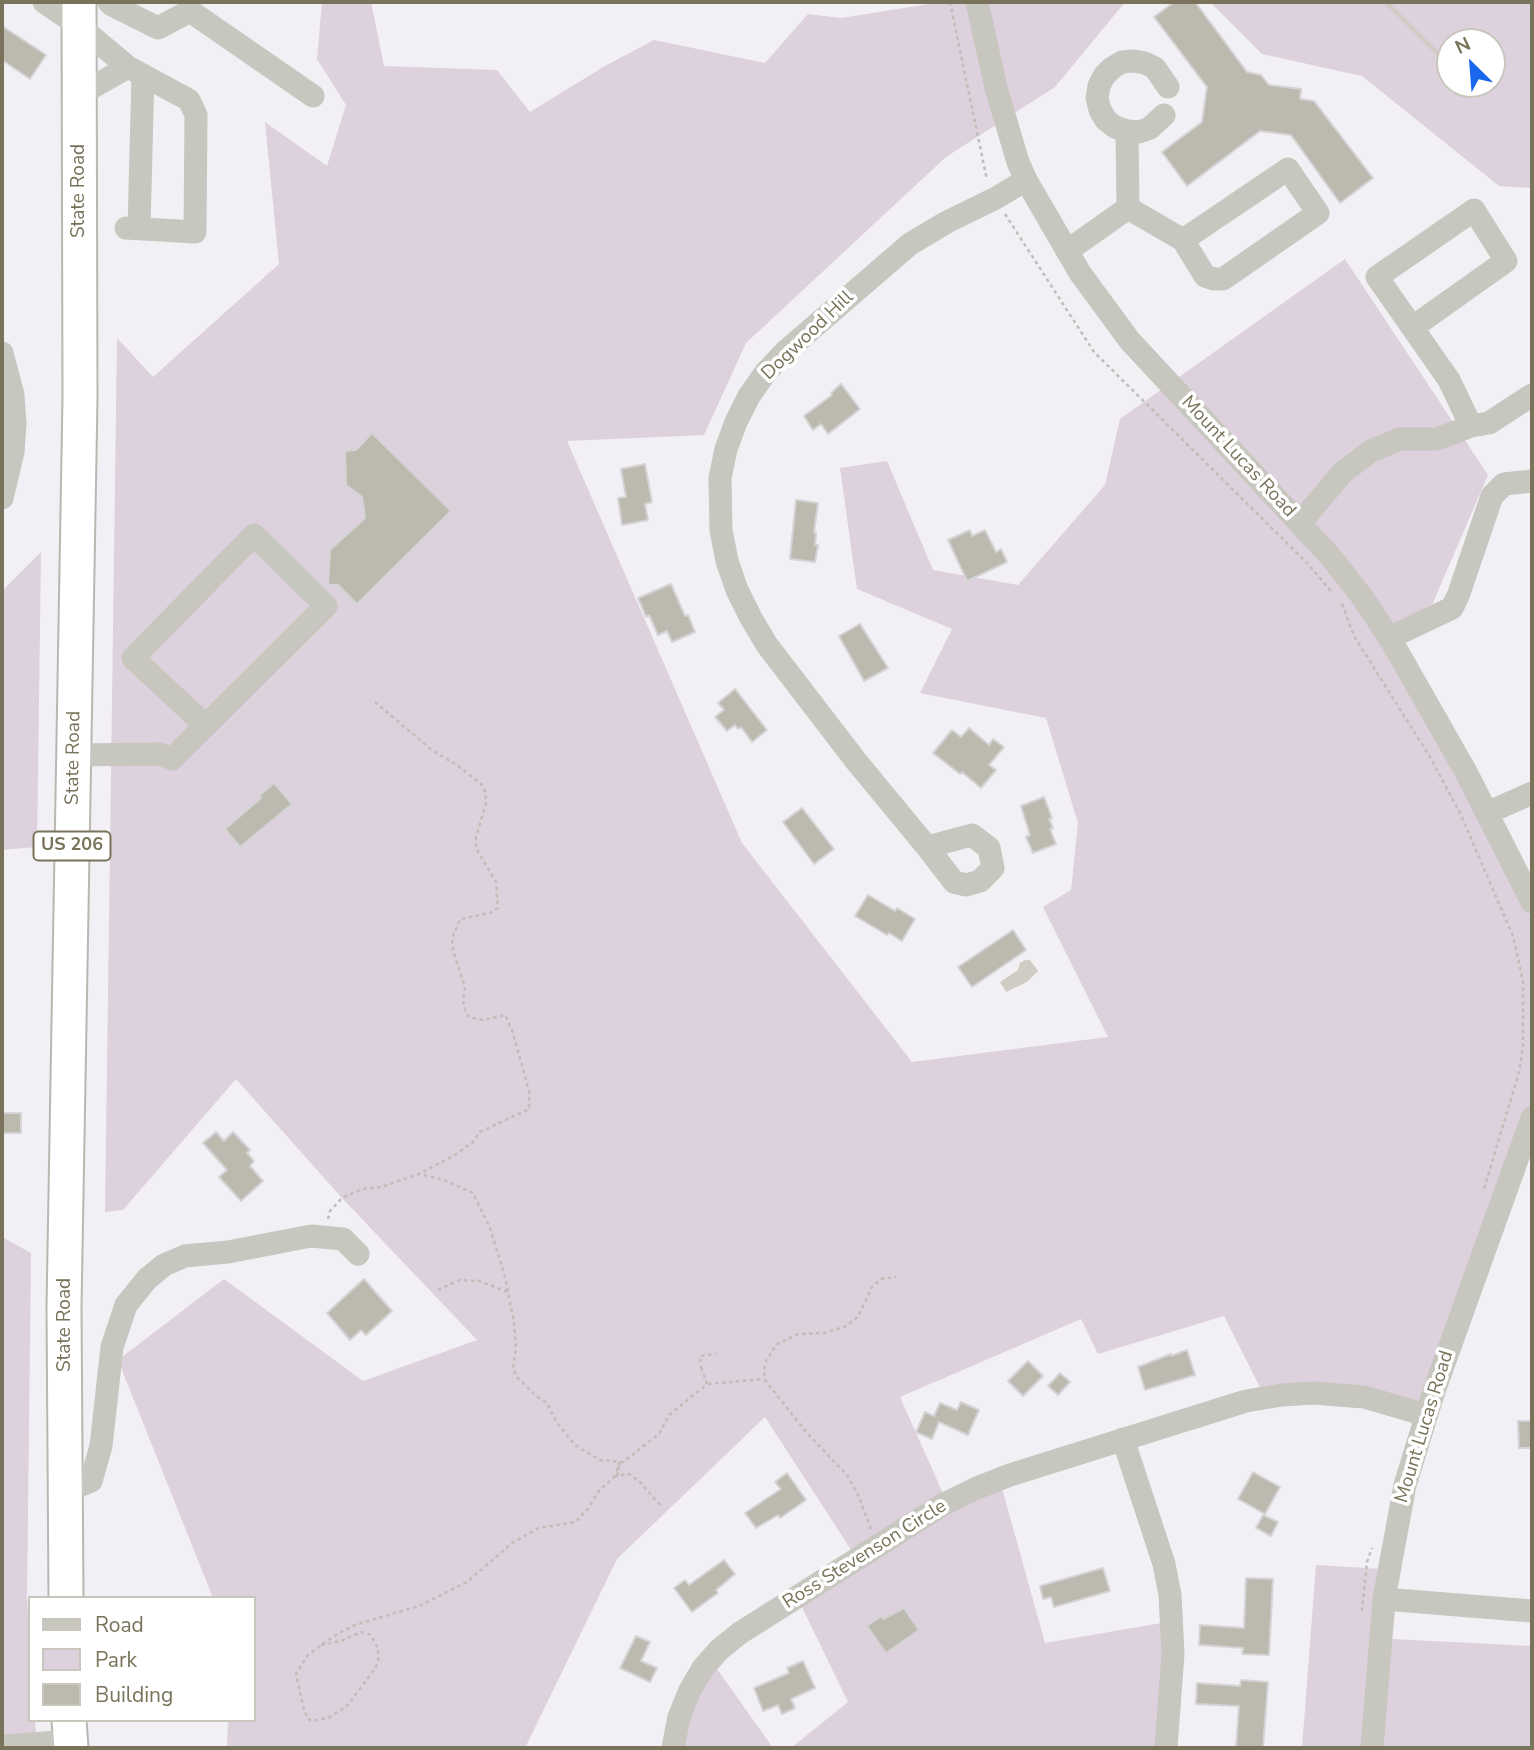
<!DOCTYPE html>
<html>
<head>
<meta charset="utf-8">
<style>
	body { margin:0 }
	#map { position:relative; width:1534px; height:1750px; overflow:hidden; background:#f2f0f5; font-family:"Nunito Sans",sans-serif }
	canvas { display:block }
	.frame { position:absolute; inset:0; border:4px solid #78735a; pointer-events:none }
	.legend { position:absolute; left:28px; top:1596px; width:228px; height:126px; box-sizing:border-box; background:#fff; border:2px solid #c9c7bd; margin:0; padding:9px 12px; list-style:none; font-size:21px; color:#78735a }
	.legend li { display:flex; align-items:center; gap:14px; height:35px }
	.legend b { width:35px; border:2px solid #c9c7bd }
	.north { position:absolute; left:1436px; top:28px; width:70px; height:70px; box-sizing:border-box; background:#fff; border:2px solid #c9c7bd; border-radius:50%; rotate:335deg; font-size:19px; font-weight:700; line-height:28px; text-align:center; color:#78735a }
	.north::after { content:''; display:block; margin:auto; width:24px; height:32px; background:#1867ed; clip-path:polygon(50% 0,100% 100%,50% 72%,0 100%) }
</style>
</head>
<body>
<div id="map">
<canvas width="1534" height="1750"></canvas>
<div class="frame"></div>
<ul class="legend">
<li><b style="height:9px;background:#c7c6bf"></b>Road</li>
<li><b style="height:19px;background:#dcd1dc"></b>Park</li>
<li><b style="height:19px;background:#bcb9af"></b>Building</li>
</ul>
<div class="north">N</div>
</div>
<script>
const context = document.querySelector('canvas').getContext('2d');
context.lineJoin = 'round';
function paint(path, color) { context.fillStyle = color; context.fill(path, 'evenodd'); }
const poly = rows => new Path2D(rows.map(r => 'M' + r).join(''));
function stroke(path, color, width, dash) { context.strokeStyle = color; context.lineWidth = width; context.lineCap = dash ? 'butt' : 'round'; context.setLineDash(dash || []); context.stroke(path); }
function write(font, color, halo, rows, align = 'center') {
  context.font = font + ' "Nunito Sans",sans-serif'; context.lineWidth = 7; context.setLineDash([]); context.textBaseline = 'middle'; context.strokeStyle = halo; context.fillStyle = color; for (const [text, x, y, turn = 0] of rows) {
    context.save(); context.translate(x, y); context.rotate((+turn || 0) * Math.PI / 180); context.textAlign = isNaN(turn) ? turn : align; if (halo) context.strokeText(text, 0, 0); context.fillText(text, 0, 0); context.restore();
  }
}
paint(poly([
	[322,2,371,2,384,66,497,70,530,112,605,66,654,40,765,63,808,14,841,18,942,2,1125,2,1055,87,946,157,746,343,704,435,567,441,742,843,912,1062,1108,1037,1043,907,1071,890,1078,823,1046,718,920,693,952,629,857,589,840,468,887,461,933,570,1018,585,1105,485,1120,419,1345,259,1488,475,1432,605,1382,632,1532,919,1532,1100,1435,1416,1265,1397,1224,1316,1098,1354,1081,1319,900,1397,946,1500,1000,1481,1045,1643,1179,1620,1172,1748,791,1748,848,1702,799,1601,859,1562,765,1417,617,1559,525,1748,227,1748,228,1720,254,1720,254,1598,213,1598,118,1360,224,1279,363,1381,477,1340,342,1198,236,1079,123,1210,105,1212,117,338,153,377,279,264,265,122,327,166,346,105,317,59],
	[1210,2,1532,2,1532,188,1499,186,1362,76,1262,54],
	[1450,42,1492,42,1492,84,1450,84],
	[41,552,37,847,2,850,2,591],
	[2,1237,31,1253,27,1598,30,1640,30,1720,35,1720,37,1748,2,1748],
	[1316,1565,1399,1570,1392,1639,1532,1646,1532,1748,1302,1748],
	[715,1666,773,1748,681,1748,691,1706]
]), '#dcd1dc');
paint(poly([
	[1025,960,1030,960,1038,971,1027,982,1006,992,1000,982,1018,970,1020,963]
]), '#d1ccc3');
stroke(poly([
	[1386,2,1440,56]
]), '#d1ccc3', 4.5);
const building = poly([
	[1174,2,1195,2,1247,72,1261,75,1269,85,1301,89,1300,99,1314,101,1373,178,1340,203,1291,135,1260,131,1187,186,1162,152,1202,122,1207,87,1154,17,1174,2],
	[2,26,46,55,30,79,2,60,2,26],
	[841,384,860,409,828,434,821,424,813,430,804,416,832,395,831,393,841,384],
	[372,433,451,511,357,604,338,585,328,585,330,550,365,518,362,497,346,485,345,451,356,450,372,433],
	[645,464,652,502,645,504,648,520,622,525,618,498,626,497,621,469,645,464],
	[796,500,818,503,814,532,816,533,815,545,818,545,815,562,790,559,796,500],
	[970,530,972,536,985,530,996,552,1001,549,1007,562,967,581,948,540,970,530],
	[671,584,685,616,688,615,695,632,672,642,667,631,658,635,649,615,646,617,638,598,671,584],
	[860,624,888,668,864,681,839,636,860,624],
	[735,689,767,730,752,742,741,727,738,729,735,725,727,731,715,717,724,710,718,703,735,689],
	[969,728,989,745,993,739,1004,747,989,765,996,770,981,788,962,772,960,774,933,753,952,730,961,737,969,728],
	[274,783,292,804,240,847,225,829,261,798,259,796,274,783],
	[1044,797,1052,818,1049,819,1053,828,1050,829,1056,844,1033,853,1026,837,1030,835,1021,806,1044,797],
	[802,808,834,849,814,864,783,822,802,808],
	[868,895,895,911,897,908,915,919,902,941,889,933,887,935,855,916,868,895],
	[1013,930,1026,950,972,987,958,967,1013,930],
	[2,1113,21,1113,21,1133,2,1133,2,1113],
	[216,1132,224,1141,233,1132,250,1150,247,1153,254,1161,250,1166,263,1181,241,1201,219,1177,227,1170,203,1143,216,1132],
	[364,1279,392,1311,366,1335,361,1330,350,1340,327,1313,364,1279],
	[1187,1350,1195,1375,1145,1390,1138,1367,1171,1354,1171,1356,1187,1350],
	[1028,1361,1043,1376,1023,1396,1008,1381,1028,1361],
	[1060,1373,1070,1382,1058,1395,1048,1386,1060,1373],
	[961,1402,979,1410,968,1435,939,1422,932,1439,916,1432,925,1412,934,1416,940,1403,957,1410,961,1402],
	[1518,1421,1532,1421,1532,1448,1519,1448,1518,1421],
	[1253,1472,1280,1487,1265,1514,1238,1499,1253,1472],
	[787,1473,806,1500,780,1518,778,1515,756,1528,745,1513,781,1489,775,1482,787,1473],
	[1263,1515,1278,1522,1271,1536,1256,1528,1263,1515],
	[724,1560,735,1574,716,1590,718,1593,692,1612,674,1588,685,1580,689,1585,724,1560],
	[1103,1568,1110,1591,1054,1607,1051,1597,1043,1599,1040,1586,1103,1568],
	[1246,1578,1273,1579,1269,1655,1242,1654,1243,1648,1199,1645,1200,1625,1244,1628,1246,1578],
	[904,1608,919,1630,886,1653,867,1626,881,1616,883,1619,904,1608],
	[636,1636,650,1642,641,1661,657,1668,650,1682,620,1668,636,1636],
	[803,1661,815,1688,791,1699,795,1708,782,1714,778,1705,763,1711,754,1688,789,1673,787,1668,803,1661],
	[1241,1680,1268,1682,1263,1748,1236,1748,1239,1706,1196,1704,1197,1683,1240,1686,1241,1680]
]);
paint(building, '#bcb9af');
stroke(building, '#d4d3d6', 2);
const highway = poly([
	[66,1598,64,1307,80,398,79,2],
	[69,1720,71,1748]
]);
stroke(highway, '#b8b7b0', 37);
stroke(poly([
	[950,2,987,180],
	[1005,214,1094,352,1306,562,1331,591],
	[1342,604,1354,636,1430,757,1460,813,1513,936,1523,981,1523,1046,1519,1072,1483,1192],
	[375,702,433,751,457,765,481,784,485,791,486,803,476,837,476,848,496,882,498,908,490,913,460,919,452,939,453,951,465,987,463,1000,465,1010,469,1017,483,1020,505,1015,512,1030,529,1091,529,1109,480,1132,473,1142,455,1155,419,1174],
	[328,1219,330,1211,342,1198,362,1189,381,1187,419,1174,444,1180,473,1193,490,1228,505,1277,514,1322,516,1347,513,1368,516,1376,536,1396,547,1403,557,1423,575,1445,600,1460,623,1462,659,1434,669,1415,707,1384,701,1367],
	[438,1290,460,1280,479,1281,508,1292],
	[701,1369,700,1356,716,1354],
	[708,1384,764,1379],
	[617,1476,620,1462,615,1476,629,1474,640,1482,660,1505],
	[871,1529,859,1497,847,1475,807,1433,764,1379,765,1363,776,1345,798,1334,824,1333,844,1327,858,1317,872,1287,881,1279,896,1277],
	[1362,1611,1367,1562,1372,1548],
	[321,1645,341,1641,361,1632,371,1635,377,1646,379,1657,376,1667,348,1705,330,1717,318,1720,309,1720,304,1710,296,1674,308,1655,321,1645,339,1633,355,1625,419,1606,467,1582,512,1543,539,1528,575,1522,587,1510,599,1491,615,1476]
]), '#bfbeb9', 2.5, [3.5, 3.5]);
stroke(poly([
	[44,2,79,26,128,67,189,100,196,115,195,232,126,228],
	[109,2,112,5,158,28,190,11,313,96],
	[977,2,996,88,1018,162,1026,180,1080,273,1130,341,1330,556,1363,598,1392,642,1466,772,1532,902],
	[79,95,128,67],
	[1164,115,1150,128,1139,132,1127,131,1115,127,1106,120,1100,110,1097,98,1099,86,1104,76,1112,68,1122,62,1134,61,1145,63,1155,68,1168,87],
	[1127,131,1128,208],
	[139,228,143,75],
	[1067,251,1128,208,1183,240,1205,276,1214,279,1223,279,1318,213,1288,169,1183,240],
	[2,353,13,395,15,424,13,452,2,498],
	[1471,426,1489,423,1532,395],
	[1300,523,1343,472,1371,451,1400,439,1437,439,1471,426,1449,380,1377,277,1474,210,1506,261,1413,327],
	[1389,638,1452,608,1458,596,1492,496,1504,484,1532,481],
	[74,755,160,754,172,759,326,606,254,535,133,658,205,725],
	[1487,813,1532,793],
	[972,835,989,848,993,868,980,881,966,885,954,882,927,847,972,835],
	[927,847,856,761,767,645,751,618,737,590,727,561,721,530,720,478,726,449,736,422,749,396,766,372,786,351,910,244,947,222,996,198,1026,180],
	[1123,1439,1164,1564,1170,1595,1173,1654,1166,1748],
	[66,1491,91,1481,101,1446,112,1347,126,1305,147,1279,164,1265,185,1256,228,1252,311,1236,343,1239,358,1254],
	[1384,1599,1532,1611],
	[2,1746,71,1741],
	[673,1748,679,1717,690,1690,703,1668,720,1649,740,1633,944,1504,977,1488,1010,1475,1246,1401,1282,1395,1313,1393,1364,1397,1426,1415],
	[1372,1748,1384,1599,1405,1485,1434,1391,1532,1118]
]), '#c7c6bf', 23);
stroke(highway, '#fff', 33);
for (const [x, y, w] of [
	[72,846,77]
]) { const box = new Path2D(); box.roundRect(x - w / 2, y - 14.5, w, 29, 5); context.fillStyle = '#fff'; context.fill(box); stroke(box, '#78735a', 2); }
write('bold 18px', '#78735a', null, [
	["US 206",72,846]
]);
write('19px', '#78735a', '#fff', [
	["State Road",79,191,-90],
	["Dogwood Hill",808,336,-44],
	["Mount Lucas Road",1238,457,47],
	["State Road",74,758,-89],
	["State Road",65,1325,-90],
	["Mount Lucas Road",1425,1427,-73],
	["Ross Stevenson Circle",865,1555,-32]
]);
</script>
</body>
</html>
